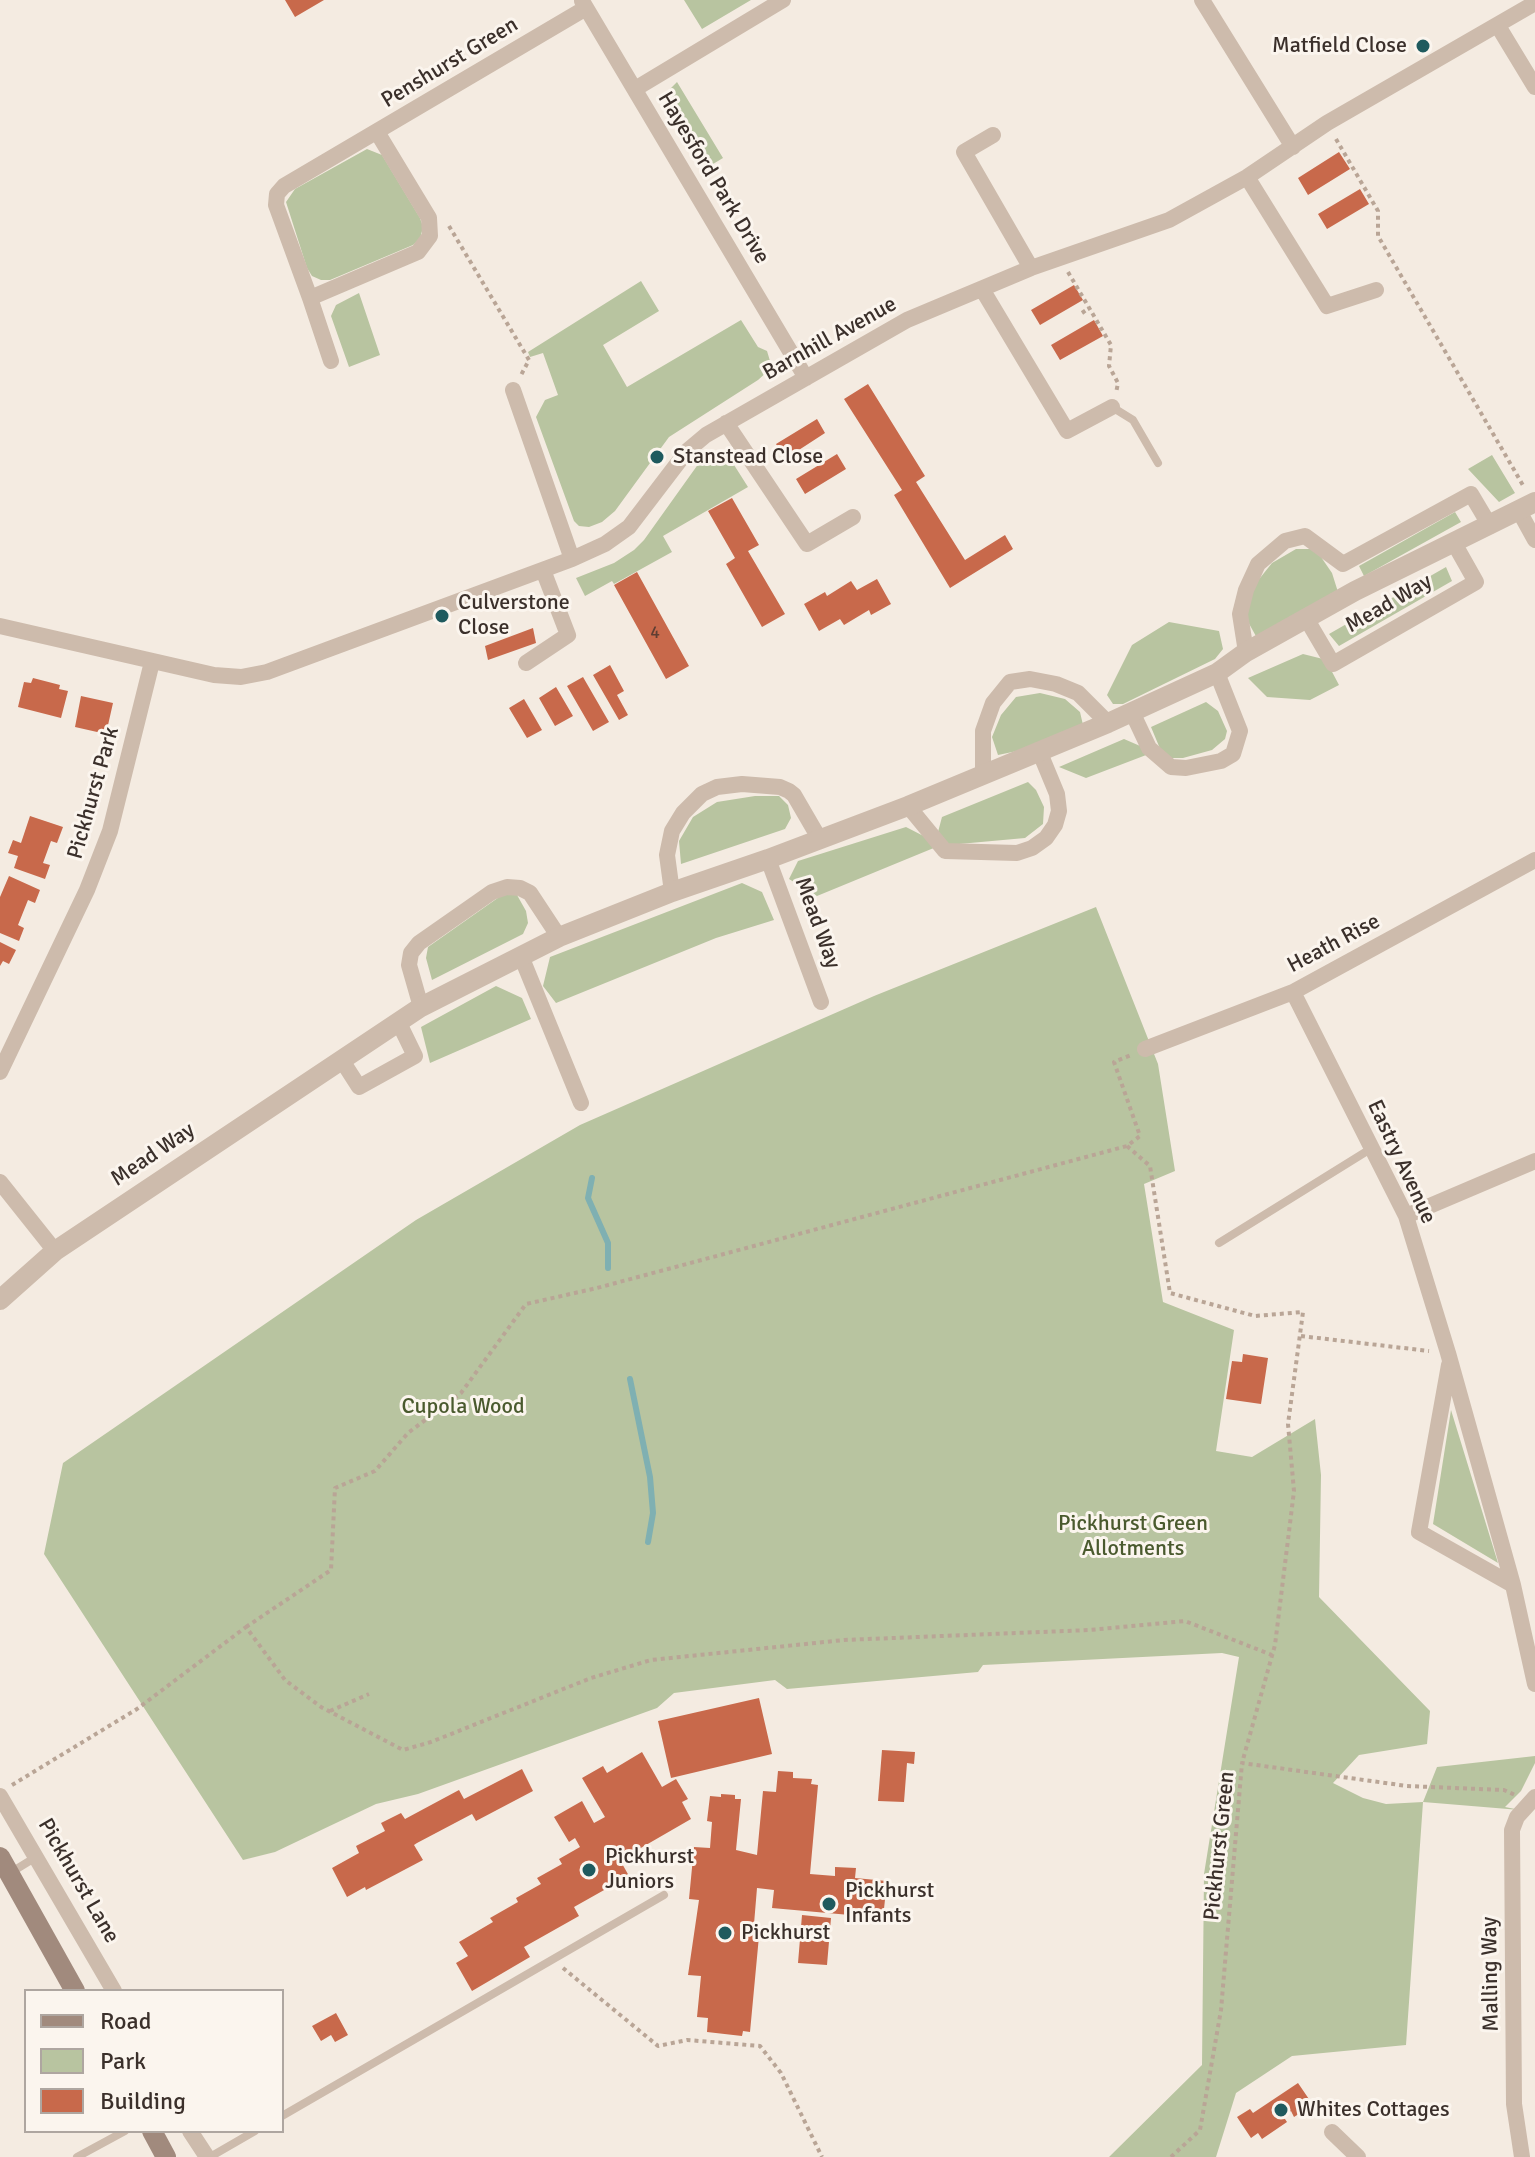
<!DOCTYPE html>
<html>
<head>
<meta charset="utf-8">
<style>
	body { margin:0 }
	#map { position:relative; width:1535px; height:2157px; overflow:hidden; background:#f4ebe1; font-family:Signika,sans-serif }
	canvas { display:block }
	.legend { position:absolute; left:24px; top:1989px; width:260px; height:144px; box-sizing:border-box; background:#fbf5ee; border:2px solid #aea6a0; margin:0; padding:10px 14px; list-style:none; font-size:24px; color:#3b302b }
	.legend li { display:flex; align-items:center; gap:16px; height:40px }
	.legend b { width:40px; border:2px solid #aea6a0 }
</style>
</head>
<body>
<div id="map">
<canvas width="1535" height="2157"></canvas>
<ul class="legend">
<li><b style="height:10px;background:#a18a7d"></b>Road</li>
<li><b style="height:22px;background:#b8c4a0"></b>Park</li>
<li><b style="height:22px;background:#c8694b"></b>Building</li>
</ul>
</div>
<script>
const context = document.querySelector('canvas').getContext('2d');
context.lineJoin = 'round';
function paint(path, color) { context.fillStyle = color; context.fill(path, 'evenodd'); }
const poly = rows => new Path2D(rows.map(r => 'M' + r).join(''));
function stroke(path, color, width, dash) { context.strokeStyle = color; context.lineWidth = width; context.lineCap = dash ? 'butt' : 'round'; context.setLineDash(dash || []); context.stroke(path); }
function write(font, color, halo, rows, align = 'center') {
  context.font = font + ' Signika,sans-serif'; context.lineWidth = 6; context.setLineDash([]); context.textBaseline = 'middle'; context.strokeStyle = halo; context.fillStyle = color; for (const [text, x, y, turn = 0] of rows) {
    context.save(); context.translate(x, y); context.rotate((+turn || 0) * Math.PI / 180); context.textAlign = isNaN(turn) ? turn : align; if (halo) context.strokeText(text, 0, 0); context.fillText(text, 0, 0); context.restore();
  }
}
paint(poly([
	[684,0,751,0,702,29],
	[677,82,723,158,703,170,668,110,670,89],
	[367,149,382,155,420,218,423,227,420,239,413,245,330,280,321,280,312,276,307,268,286,202,295,189],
	[641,281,659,311,603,345,627,387,741,320,758,347,767,351,770,361,768,371,758,380,669,437,615,511,602,522,589,527,579,526,574,521,536,417,545,400,558,395,543,353,530,357,528,352],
	[359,293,380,355,349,367,331,316,336,305],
	[721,452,729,457,748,487,663,536,672,552,614,584,612,581,585,596,576,578,614,563,634,550,644,540,699,463],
	[1492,455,1515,493,1499,502,1468,469],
	[1455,512,1461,522,1364,576,1359,566],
	[1296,549,1311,549,1321,557,1332,573,1338,592,1257,638,1247,620,1247,606,1256,583,1272,563],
	[1446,567,1452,581,1339,646,1329,634],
	[1169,622,1219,631,1223,649,1215,659,1123,704,1113,704,1107,695,1132,645],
	[1303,654,1339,663,1330,668,1339,685,1310,700,1267,697,1248,678],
	[1040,693,1065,699,1080,712,1083,725,1022,750,998,755,992,737,1001,715,1016,697],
	[1206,702,1218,711,1227,731,1225,739,1212,750,1183,758,1169,758,1161,751,1151,727],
	[1124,739,1154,752,1086,778,1059,767],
	[1028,782,1036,790,1044,807,1043,824,1025,838,948,845,938,832,942,817],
	[755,796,779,796,788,805,791,818,785,829,681,864,679,841,693,817,717,802],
	[906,827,941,845,817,896,789,879,798,861],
	[742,883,762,892,774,920,716,938,556,1003,543,986,550,957],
	[502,895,517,895,526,911,528,923,523,934,432,980,426,958,428,947],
	[1096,907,1158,1064,1175,1171,1144,1184,1163,1302,1234,1330,1216,1451,1252,1457,1315,1419,1321,1475,1319,1597,1430,1711,1427,1744,1359,1755,1333,1783,1363,1798,1386,1804,1423,1802,1437,1767,1535,1756,1535,1763,1521,1791,1505,1807,1520,1810,1423,1802,1406,2045,1292,2056,1236,2093,1216,2157,1109,2157,1202,2065,1204,1874,1239,1657,1222,1653,983,1665,978,1672,787,1689,775,1680,674,1693,657,1708,418,1794,376,1804,275,1852,243,1860,44,1554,63,1463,416,1220,580,1125,874,996],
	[496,986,522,998,531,1019,430,1063,421,1027],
	[1451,1410,1498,1563,1433,1524]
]), '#b8c4a0');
stroke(poly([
	[592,1178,588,1198,608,1243,608,1268],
	[630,1379,650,1477,653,1513,648,1542]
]), '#7fb0b2', 6);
paint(poly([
	[285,0,324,0,295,17],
	[1339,152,1350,169,1308,195,1298,178],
	[1360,189,1369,204,1327,229,1318,214],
	[1074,285,1083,300,1040,325,1031,310],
	[1094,320,1103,336,1060,360,1051,345],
	[868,384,925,476,916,482,965,560,1005,535,1013,549,950,588,894,495,902,490,844,399],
	[817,419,825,433,785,459,776,444],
	[837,454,846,469,805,494,796,479],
	[732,498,759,545,748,551,785,614,762,627,726,564,735,558,708,511],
	[637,572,689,666,666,679,614,585],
	[877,579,891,604,871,615,869,610,844,625,840,619,819,631,804,604,825,592,827,596,851,581,857,590],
	[533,628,536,643,488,660,485,646],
	[610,665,624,691,617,695,628,715,619,720,593,675],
	[583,677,609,722,593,731,567,686],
	[33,678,60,685,59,689,68,691,61,718,18,707,24,682,31,683],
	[556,687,573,716,555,726,539,698],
	[81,696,113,703,106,734,75,727],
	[524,699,542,730,527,738,509,708],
	[30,816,63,827,57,843,51,841,43,863,50,865,45,879,14,868,18,856,8,853,13,840,21,843],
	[9,876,40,890,35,903,28,900,18,925,24,928,19,941,0,933,0,897],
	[0,942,16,950,9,964,3,961,0,966],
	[1243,1354,1268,1358,1261,1404,1226,1399,1232,1361,1242,1362],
	[759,1698,772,1754,671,1778,658,1721],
	[882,1750,915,1752,914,1764,907,1763,904,1802,878,1801],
	[642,1752,662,1787,676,1779,688,1799,682,1802,691,1819,620,1860,629,1876,574,1907,579,1916,524,1947,530,1957,472,1991,456,1963,468,1956,459,1942,493,1922,490,1918,518,1902,516,1898,541,1884,537,1878,562,1864,559,1859,580,1847,575,1838,569,1842,554,1817,582,1801,594,1823,605,1817,582,1778,603,1766,607,1773],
	[522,1769,533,1791,476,1821,472,1814,417,1843,414,1845,423,1860,366,1890,365,1887,347,1897,332,1868,359,1853,356,1846,385,1831,381,1823,401,1813,405,1819,459,1790,464,1799],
	[778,1771,793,1772,793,1778,812,1779,811,1784,818,1785,810,1874,835,1876,835,1867,856,1868,855,1878,887,1881,883,1918,772,1908,774,1890,757,1888,753,1936,759,1936,750,2032,743,2031,742,2036,707,2032,708,2018,697,2017,701,1976,688,1975,699,1900,689,1899,694,1847,710,1848,712,1822,707,1821,710,1796,721,1797,721,1794,735,1795,735,1799,741,1799,736,1850,757,1855,763,1791,776,1792],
	[802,1915,831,1918,827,1965,798,1963],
	[336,2013,348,2035,335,2042,331,2035,321,2041,312,2026],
	[1298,2083,1313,2105,1294,2117,1291,2111,1283,2116,1287,2122,1262,2139,1258,2133,1251,2138,1237,2117,1250,2109,1253,2113]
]), '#c8694b');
stroke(poly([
	[1336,139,1378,211,1378,236,1524,487],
	[449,226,529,360,520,377],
	[1068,272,1111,345,1109,366,1118,383,1116,393],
	[1082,313,1089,308],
	[1127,1146,1150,1166,1170,1293,1255,1316,1303,1312,1288,1424,1294,1491,1275,1645,1242,1763],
	[1301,1336,1429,1351],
	[246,1627,331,1570,335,1488,375,1471,408,1433,461,1393,526,1304,597,1288,1127,1146,1140,1136,1114,1062,1131,1055],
	[330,1711,369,1694],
	[12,1785,137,1709,246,1627,285,1680,321,1707,403,1750,431,1742,591,1678,651,1660,844,1640,1090,1630,1185,1621,1272,1655],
	[563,1968,658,2046,687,2040,760,2046,781,2073,822,2157],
	[1171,2157,1200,2130,1221,2010,1242,1763,1407,1786,1504,1790,1515,1795]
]), '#b9a596', 4, [4, 4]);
stroke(poly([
	[1112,407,1133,420,1158,463],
	[1219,1243,1372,1148],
	[10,1873,36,1857],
	[282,2116,664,1895],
	[77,2157,125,2131],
	[210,2157,255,2131]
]), '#cdbbac', 8);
stroke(poly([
	[1202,0,1293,147],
	[582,1,806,378],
	[1498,26,1535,87],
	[635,89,783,0],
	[377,132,429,218,430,236,418,252,310,298,276,205,277,194,284,186,586,8],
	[993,135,964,152,1031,268],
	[1247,177,1327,306,1376,290],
	[982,289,1067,431,1112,407],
	[310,298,331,361],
	[513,390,572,559],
	[726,423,807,544,853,517],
	[1519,511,1535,540],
	[1306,618,1333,664,1476,582,1454,543],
	[0,626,214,675,241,677,267,672,572,559,605,544,629,527,687,451,706,435,907,320,1031,268,1169,220,1247,177,1327,123,1535,3],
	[1246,652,1240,614,1246,590,1258,564,1285,541,1305,536,1343,564,1471,494,1490,526],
	[526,663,568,635,543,570],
	[1132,712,1149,748,1171,767,1186,768,1221,761,1233,754,1240,731,1217,673],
	[983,774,983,731,993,703,1010,682,1030,679,1056,684,1078,693,1108,723],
	[908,806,945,851,1017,853,1032,848,1046,838,1055,825,1059,811,1057,794,1040,753],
	[768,859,821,1002],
	[672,892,667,855,672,831,683,813,702,794,717,787,742,784,780,787,789,791,794,795,819,838],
	[521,956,581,1103],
	[1293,992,1406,1216,1448,1353,1513,1585,1535,1684],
	[421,1007,409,965,411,953,419,943,492,892,507,887,520,888,530,893,559,937],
	[1145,1049,1293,992,1535,860],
	[341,1059,359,1087,415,1056,398,1021],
	[0,1072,87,890,110,831,152,662],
	[0,1182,55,1251],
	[1406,1216,1535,1161],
	[1449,1365,1419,1532,1513,1585],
	[0,1796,114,1991],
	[190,2131,207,2157],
	[1332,2132,1358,2157],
	[1522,2157,1514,2104,1512,1830,1517,1817,1535,1797]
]), '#cdbbac', 16);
stroke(poly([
	[0,1300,55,1251,421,1007,559,937,672,892,768,859,908,806,1108,723,1217,673,1246,652,1355,591,1535,502]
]), '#cdbbac', 20);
stroke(poly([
	[0,1857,75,1991],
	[152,2131,166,2157]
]), '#a18a7d', 20);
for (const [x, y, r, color] of [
	[1423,46,8,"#1f5a5e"],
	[657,457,8,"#1f5a5e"],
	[442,616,8,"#1f5a5e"],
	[589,1870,8,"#1f5a5e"],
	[829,1904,8,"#1f5a5e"],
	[725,1933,8,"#1f5a5e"],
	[1281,2110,8,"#1f5a5e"]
]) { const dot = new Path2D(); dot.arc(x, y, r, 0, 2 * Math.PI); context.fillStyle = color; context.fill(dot); stroke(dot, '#fbf5ee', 3); }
write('18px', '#5e3e33', null, [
	["4",655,633]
]);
write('22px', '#3b302b', '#fbf5ee', [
	["Matfield Close",1407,46,"right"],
	["Stanstead Close",673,457],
	["Culverstone",458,603],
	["Close",458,628],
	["Pickhurst",605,1857],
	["Juniors",605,1882],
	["Pickhurst",845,1891],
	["Infants",845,1916],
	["Pickhurst",741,1933],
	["Whites Cottages",1297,2110]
], 'left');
write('22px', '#3b302b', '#fbf5ee', [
	["Penshurst Green",450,63,-31],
	["Hayesford Park Drive",713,178,59],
	["Barnhill Avenue",830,339,-29],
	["Mead Way",1389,604,-30],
	["Pickhurst Park",94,793,-74],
	["Mead Way",817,923,70],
	["Heath Rise",1334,944,-28],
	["Mead Way",153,1155,-34],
	["Eastry Avenue",1401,1162,65],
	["Pickhurst Green",1220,1846,-84],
	["Pickhurst Lane",78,1881,60],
	["Malling Way",1491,1974,-91]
]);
write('22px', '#4a5a2e', '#fbf5ee', [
	["Cupola Wood",463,1407],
	["Pickhurst Green",1133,1524],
	["Allotments",1133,1549]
]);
</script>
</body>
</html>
